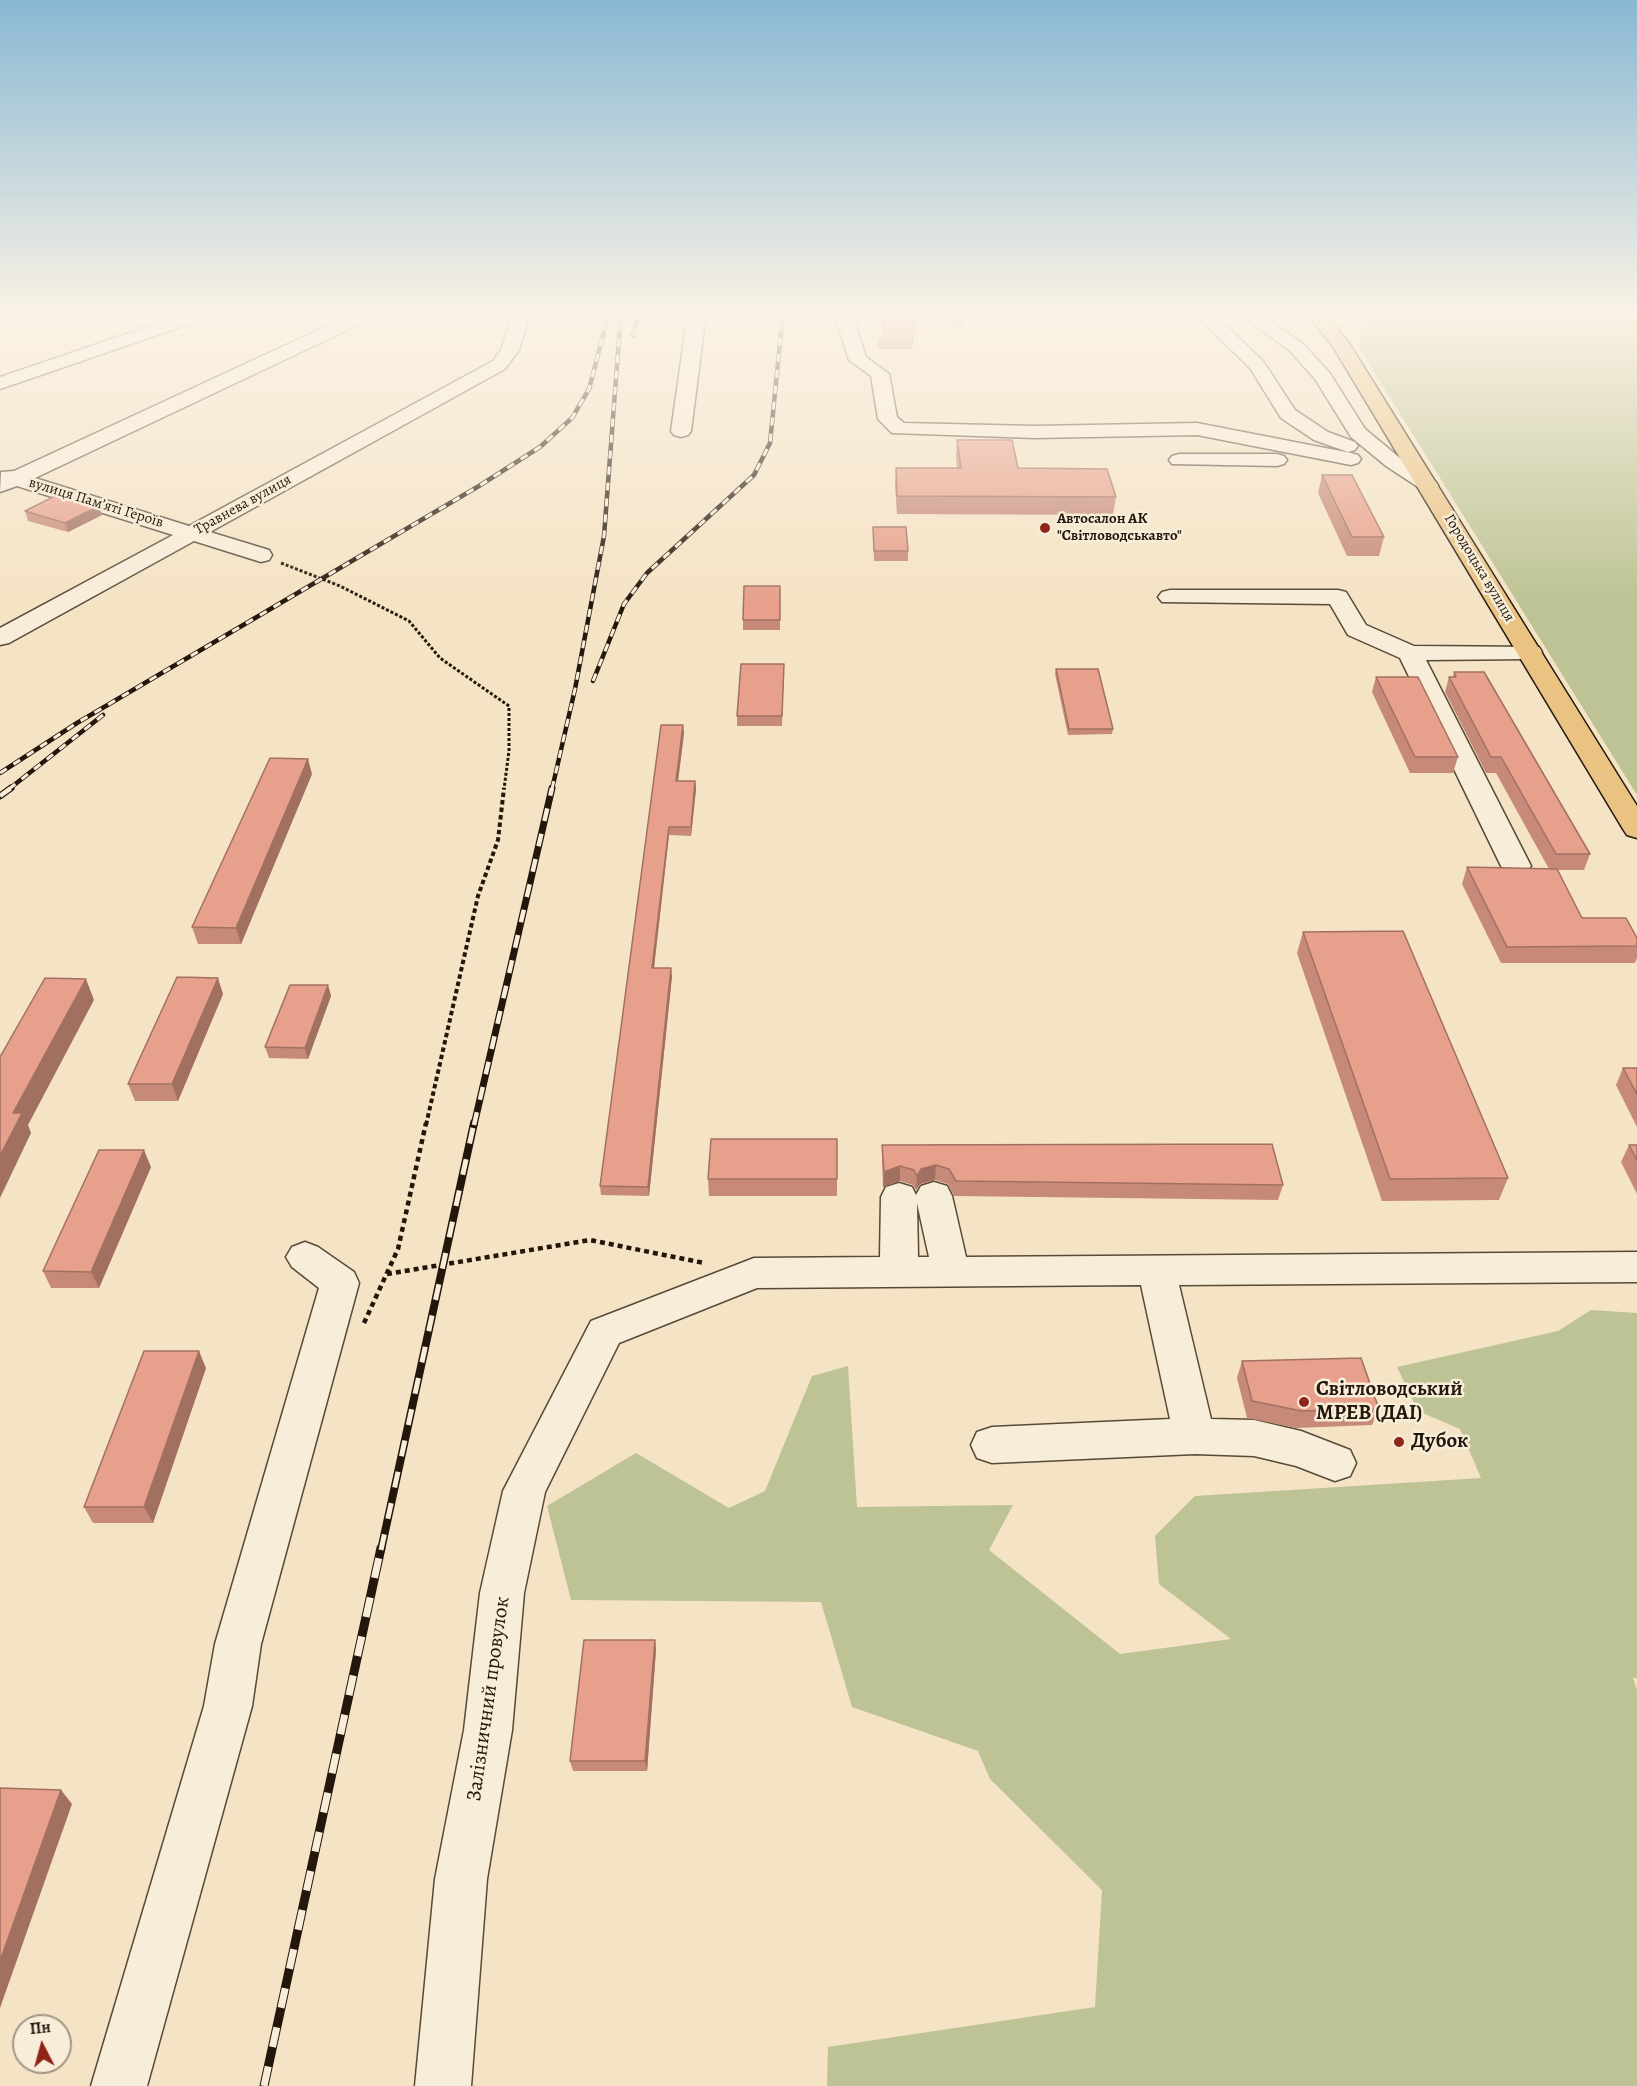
<!DOCTYPE html>
<html>
<head>
<meta charset="utf-8">
<style>
	body { margin:0 }
	#map { position:relative; width:1637px; height:2086px; overflow:hidden; background:#f5e3c5; font-family:Alegreya,serif }
	canvas { display:block }
	.north { position:absolute; left:12px; top:2014px; width:60px; height:60px; box-sizing:border-box; background:#f8edd9; border:2px solid #a29786; border-radius:50%; rotate:354deg; font-size:16px; font-weight:700; line-height:24px; text-align:center; color:#22170a }
	.north::after { content:''; display:block; margin:auto; width:21px; height:27px; background:#8f2418; clip-path:polygon(50% 0,100% 100%,50% 72%,0 100%) }
</style>
</head>
<body>
<div id="map">
<canvas width="1637" height="2086"></canvas>
<div class="north">Пн</div>
</div>
<script>
const context = document.querySelector('canvas').getContext('2d');
context.lineJoin = 'round';
function paint(path, color) { context.fillStyle = color; context.fill(path, 'evenodd'); }
const poly = rows => new Path2D(rows.map(r => 'M' + r).join(''));
function stroke(path, color, width, dash) { context.strokeStyle = color; context.lineWidth = width; context.lineCap = dash ? 'butt' : 'round'; context.setLineDash(dash || []); context.stroke(path); }
function write(font, color, halo, rows, align = 'center') {
  context.font = font + ' Alegreya,serif'; context.lineWidth = 5; context.setLineDash([]); context.textBaseline = 'middle'; context.strokeStyle = halo; context.fillStyle = color; for (const [text, x, y, turn = 0] of rows) {
    context.save(); context.translate(x, y); context.rotate((+turn || 0) * Math.PI / 180); context.textAlign = isNaN(turn) ? turn : align; if (halo) context.strokeText(text, 0, 0); context.fillText(text, 0, 0); context.restore();
  }
}
paint(poly([
	[1359,313,1637,313,1637,795,1358,346,1364,320],
	[1591,1310,1637,1313,1637,1678,1633,1678,1637,1690,1637,2086,827,2086,828,2047,1095,2007,1102,1890,990,1779,978,1751,852,1707,821,1602,571,1600,547,1506,636,1453,729,1508,765,1491,812,1376,848,1366,857,1507,1013,1505,989,1550,1120,1654,1231,1639,1159,1584,1155,1536,1195,1496,1481,1478,1460,1429,1418,1411,1397,1367,1558,1331]
]), '#bdc394');
const minor = poly([
	[188,313,213,313,210,317,0,389,0,377,188,313],
	[355,313,378,313,375,317,35,478,189,526,493,361,501,350,509,324,506,313,524,313,527,324,519,350,505,369,210,532,269,550,272,555,269,560,261,562,194,541,9,643,0,645,0,628,173,535,17,486,0,492,1,472,14,471,355,313],
	[688,313,706,313,691,431,688,435,681,437,674,435,671,431,688,313],
	[834,313,852,313,866,357,889,374,897,417,904,423,1035,426,1197,423,1351,453,1358,455,1361,459,1358,463,1351,465,1197,435,1035,438,892,433,878,419,871,376,849,360,834,313],
	[1194,313,1213,313,1263,361,1295,410,1328,432,1355,442,1358,446,1355,450,1348,452,1314,440,1281,418,1250,368,1194,313],
	[1238,313,1258,313,1302,343,1329,372,1365,429,1400,458,1435,481,1438,485,1435,489,1421,489,1386,466,1351,437,1315,379,1290,351,1238,313],
	[1179,454,1277,454,1284,456,1287,460,1284,464,1277,466,1172,464,1169,460,1172,456,1179,454],
	[1170,590,1338,590,1346,592,1366,625,1414,646,1539,647,1542,652,1539,657,1530,659,1426,660,1531,866,1526,872,1516,875,1506,872,1501,866,1400,658,1348,635,1330,604,1162,602,1158,597,1162,592,1170,590],
	[934,1182,947,1186,952,1196,966,1257,1637,1252,1637,1282,1179,1285,1211,1419,1254,1420,1301,1431,1350,1450,1356,1463,1350,1476,1335,1481,1296,1466,1254,1456,1195,1454,992,1463,977,1458,971,1445,977,1432,992,1427,1170,1419,1141,1285,757,1288,619,1343,545,1492,524,1593,512,1730,487,1879,471,2086,415,2086,435,1879,464,1730,480,1593,503,1491,591,1321,754,1258,880,1257,881,1197,886,1187,899,1183,912,1187,916,1195,921,1186,934,1182],
	[917,1203,929,1257,918,1257,917,1203],
	[305,1242,318,1247,354,1272,359,1283,261,1644,252,1706,147,2086,91,2086,204,1706,215,1644,319,1288,292,1267,286,1257,292,1247,305,1242]
]);
const major = poly([
	[1306,313,1324,313,1349,343,1637,806,1637,838,1627,835,1623,829,1332,345,1306,313]
]);
stroke(minor, '#574a39', 3);
stroke(major, '#22170a', 3);
stroke(poly([
	[281,563,340,586,409,621,440,658,509,706,509,751,504,789]
]), '#22170a', 3, [3, 2]);
stroke(poly([
	[426,1125,478,896,498,840,504,788]
]), '#22170a', 4, [4.5, 3]);
stroke(poly([
	[387,1274,590,1240,704,1263],
	[364,1323,398,1249,426,1123]
]), '#22170a', 4.5, [5, 4]);
paint(minor, '#f8edd9');
paint(major, '#eac282');
const railFar3 = poly([
	[633,335,640,313],
	[593,681,624,604,647,573,754,475,770,443,783,313],
	[0,773,77,723,479,486,540,447,572,418,589,389,609,313],
	[9,789,103,715],
	[552,789,575,689,604,536,621,313]
]);
const railFar2 = poly([
	[0,796,11,788],
	[474,1125,552,788]
]);
const railFar1 = poly([
	[381,1550,474,1123]
]);
const rail = poly([
	[264,2086,381,1548]
]);
stroke(railFar3, '#22170a', 4.5);
stroke(railFar2, '#22170a', 7);
stroke(railFar1, '#22170a', 8);
stroke(rail, '#22170a', 9);
stroke(railFar3, '#f8edd9', 3, [8]);
stroke(railFar2, '#f8edd9', 4.5, [13]);
stroke(railFar1, '#f8edd9', 5, [16]);
stroke(rail, '#f8edd9', 7, [20]);
paint(poly([
	[882,313,918,313,912,349,878,349,878,341,884,332,881,322],
	[934,313,964,313,964,327,946,324,933,314],
	[957,440,1018,468,1116,497,1113,515,897,514,895,485,896,468,957,468,956,457],
	[1322,475,1384,537,1379,556,1347,556,1318,493],
	[99,506,102,515,68,532,28,521,25,511],
	[873,527,908,551,908,561,874,561],
	[780,586,780,630,743,630,743,620],
	[784,664,782,726,737,726,737,716],
	[1056,669,1113,729,1112,734,1068,735,1055,674],
	[1454,672,1590,854,1584,870,1558,870,1582,918,1637,938,1637,958,1635,963,1501,963,1462,884,1467,867,1549,869,1496,773,1486,773,1445,692,1449,677,1453,677],
	[1376,677,1458,757,1453,773,1410,773,1372,692],
	[684,733,678,781,695,781,696,789,691,836,669,835,654,968,672,976,649,1196,601,1195,600,1186],
	[312,774,241,944,198,944,192,927],
	[1303,932,1508,1178,1499,1200,1382,1201,1297,953],
	[328,985,331,996,308,1059,269,1058,265,1047],
	[223,994,178,1101,135,1101,128,1084],
	[1623,1068,1637,1068,1637,1127,1616,1085],
	[837,1139,837,1196,709,1196,708,1179],
	[882,1145,1283,1185,1278,1200,954,1196,948,1184,935,1180,920,1184,916,1190,913,1185,900,1181,883,1187,882,1159],
	[1629,1145,1637,1145,1637,1194,1621,1162],
	[151,1167,99,1288,51,1288,43,1271],
	[1242,1361,1379,1409,1372,1425,1296,1428,1247,1418,1237,1378],
	[206,1368,153,1523,93,1523,84,1507],
	[655,1640,656,1650,647,1771,573,1771,570,1761]
]), '#c78a78');
paint(poly([
	[917,313,918,313,912,349,912,340],
	[99,506,102,515,68,532,65,523],
	[683,725,684,733,677,789,676,781],
	[308,759,312,774,241,944,236,928],
	[695,781,696,789,691,836,691,827],
	[669,827,669,835,653,976,652,968],
	[671,968,672,976,649,1196,648,1187],
	[218,978,223,994,178,1101,172,1084],
	[86,979,94,1000,28,1125,31,1133,0,1198,0,1156,13,1113],
	[328,985,331,996,308,1059,305,1048],
	[144,1150,151,1167,99,1288,91,1272],
	[936,1165,935,1180,920,1184,916,1190,917,1176,921,1169],
	[900,1166,900,1181,883,1187,884,1172],
	[199,1351,206,1368,153,1523,144,1507],
	[655,1640,656,1650,647,1771,645,1761],
	[61,1790,72,1804,0,2008,0,1961]
]), '#a27061');
const building = poly([
	[882,313,917,313,912,340,878,341,886,329,882,313],
	[937,313,964,313,964,323,947,320,937,313],
	[957,440,1012,440,1018,468,1107,469,1116,497,897,496,896,468,961,468,957,440],
	[1322,475,1352,475,1384,537,1352,537,1322,475],
	[59,494,99,506,65,523,25,511,59,494],
	[873,527,906,527,908,551,874,551,873,527],
	[744,586,780,586,780,620,743,620,744,586],
	[741,664,784,664,782,716,737,716,741,664],
	[1056,669,1098,669,1113,729,1069,729,1056,669],
	[1454,672,1484,672,1590,854,1556,854,1501,757,1491,757,1449,677,1456,677,1454,672],
	[1376,677,1418,677,1458,757,1415,757,1376,677],
	[661,725,683,725,676,781,695,781,691,827,669,827,652,968,671,968,648,1187,600,1186,661,725],
	[270,758,308,759,236,928,192,927,270,758],
	[1467,867,1557,869,1582,918,1626,918,1637,938,1637,946,1507,947,1467,867],
	[1403,931,1508,1178,1390,1179,1303,932,1403,931],
	[177,977,218,978,172,1084,128,1084,177,977],
	[45,978,86,979,13,1113,22,1113,0,1156,0,1057,45,978],
	[290,985,328,985,305,1048,265,1047,290,985],
	[1623,1068,1637,1068,1637,1094,1623,1068],
	[711,1139,837,1139,837,1179,708,1179,711,1139],
	[1272,1144,1283,1185,956,1181,949,1169,936,1165,921,1169,917,1176,914,1170,900,1166,884,1172,882,1145,1272,1144],
	[1629,1145,1637,1145,1637,1160,1629,1145],
	[99,1150,144,1150,91,1272,43,1271,99,1150],
	[144,1351,199,1351,144,1507,84,1507,144,1351],
	[1361,1358,1379,1409,1302,1411,1252,1401,1242,1361,1361,1358],
	[584,1640,655,1640,645,1761,570,1761,584,1640],
	[0,1788,61,1790,0,1961,0,1788]
]);
paint(building, '#e7a08b');
stroke(building, '#a27061', 1.5);
const sky = context.createLinearGradient(0, 0, 0, 605);
sky.addColorStop(0, '#89b8d3');
sky.addColorStop(0.52, '#faf2e5');
sky.addColorStop(1, '#faf2e500');
context.fillStyle = sky;
context.fillRect(0, 0, 1637, 605);
for (const [x, y, r, color] of [
	[1045,528,6,"#8f2418"],
	[1304,1402,6,"#8f2418"],
	[1399,1442,6,"#8f2418"]
]) { const dot = new Path2D(); dot.arc(x, y, r, 0, 2 * Math.PI); context.fillStyle = color; context.fill(dot); stroke(dot, '#f8edd9', 2); }
write('15px', '#22170a', '#f8edd9', [
	["вулиця Памʼяті Героїв",96,503,17],
	["Травнева вулиця",243,505,-29],
	["Городоцька вулиця",1479,568,59]
]);
write('bold 15px', '#22170a', '#f8edd9', [
	["Автосалон АК",1057,519],
	["\"Світловодськавто\"",1057,536]
], 'left');
write('bold 21px', '#22170a', '#f8edd9', [
	["Світловодський",1316,1390],
	["МРЕВ (ДАІ)",1316,1414],
	["Дубок",1411,1442]
], 'left');
write('21px', '#22170a', '#f8edd9', [
	["Залізничний провулок",489,1699,-82]
]);
</script>
</body>
</html>
